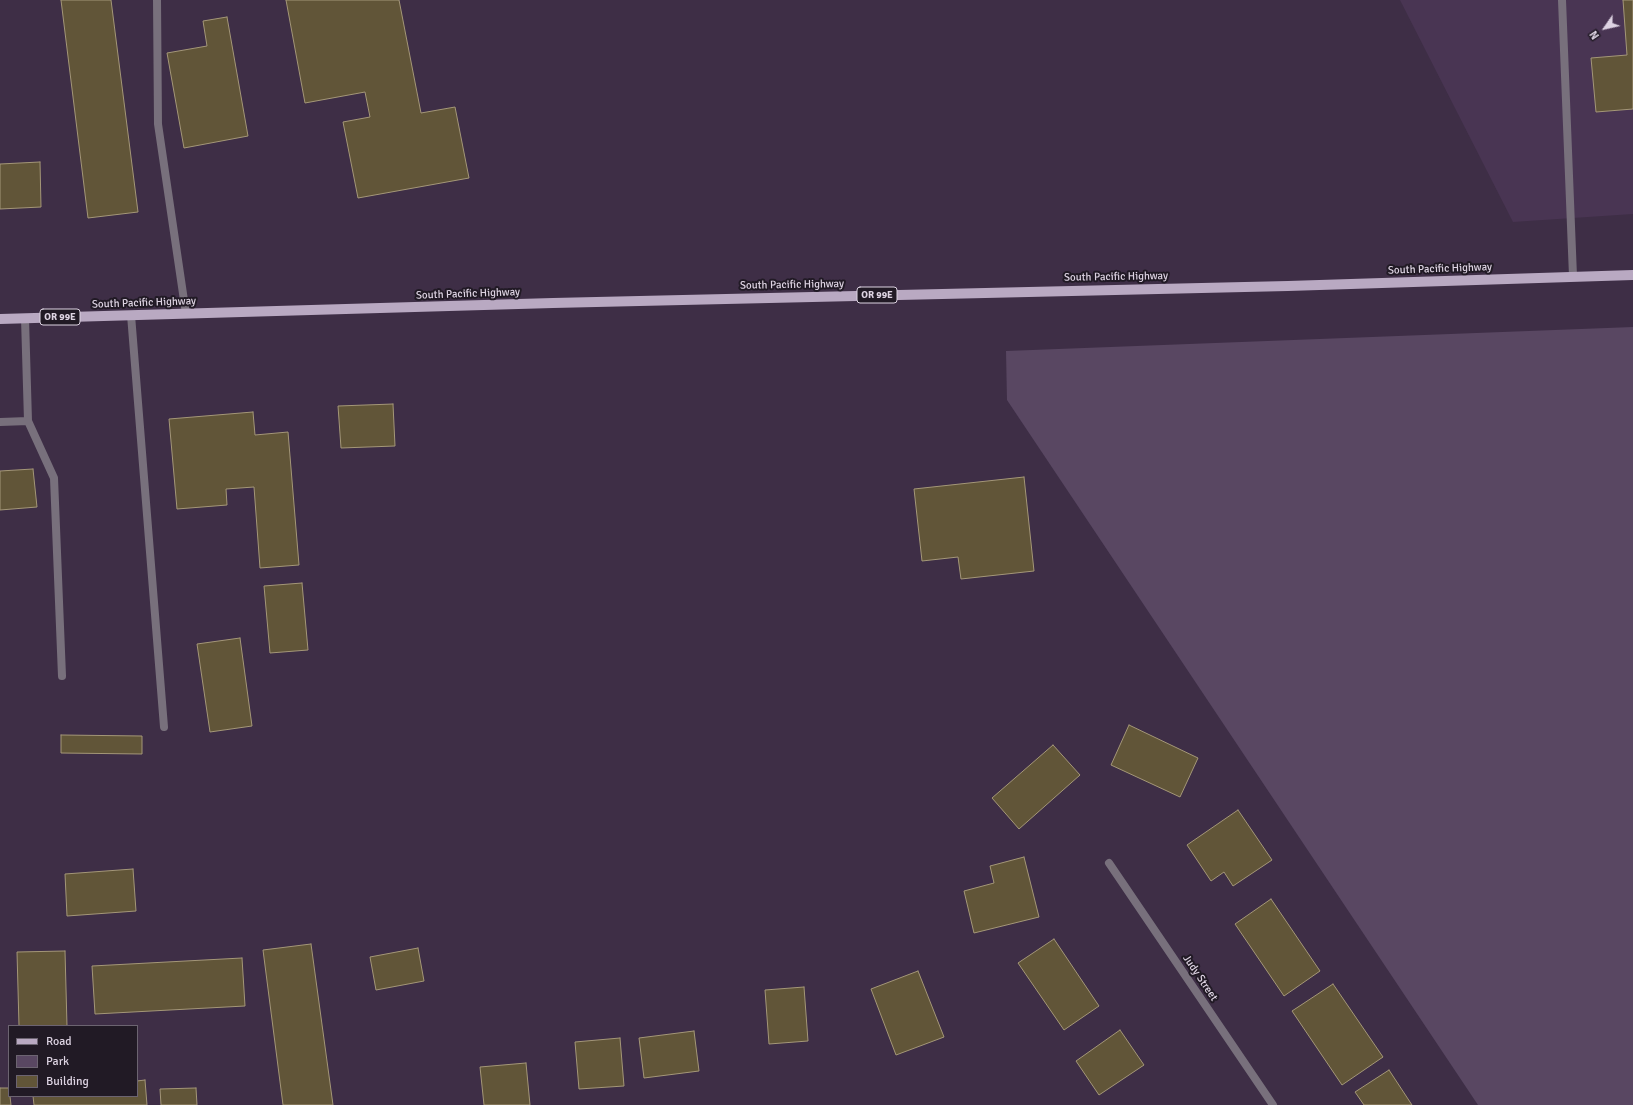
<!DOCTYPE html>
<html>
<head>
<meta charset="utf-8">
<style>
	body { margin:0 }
	#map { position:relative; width:1633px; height:1105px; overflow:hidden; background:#3e2e46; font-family:Signika,sans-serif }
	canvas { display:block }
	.legend { position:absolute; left:8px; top:1025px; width:130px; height:72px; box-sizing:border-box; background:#211a25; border:1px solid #6c6471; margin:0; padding:5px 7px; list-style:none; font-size:12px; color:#ddd3e2 }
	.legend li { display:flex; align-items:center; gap:8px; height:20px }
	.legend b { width:20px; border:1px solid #6c6471 }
	.north { position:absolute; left:1585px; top:8px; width:40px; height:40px; -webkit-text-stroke:3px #211a25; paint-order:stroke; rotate:236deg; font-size:11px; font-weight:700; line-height:16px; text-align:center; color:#ddd3e2 }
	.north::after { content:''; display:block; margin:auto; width:14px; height:18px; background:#ddd3e2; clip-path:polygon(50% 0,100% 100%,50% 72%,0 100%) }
</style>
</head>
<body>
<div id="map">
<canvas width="1633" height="1105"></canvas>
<ul class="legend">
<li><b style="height:5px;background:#b9a9c2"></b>Road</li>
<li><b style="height:11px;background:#594762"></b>Park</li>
<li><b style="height:11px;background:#615538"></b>Building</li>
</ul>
<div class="north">N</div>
</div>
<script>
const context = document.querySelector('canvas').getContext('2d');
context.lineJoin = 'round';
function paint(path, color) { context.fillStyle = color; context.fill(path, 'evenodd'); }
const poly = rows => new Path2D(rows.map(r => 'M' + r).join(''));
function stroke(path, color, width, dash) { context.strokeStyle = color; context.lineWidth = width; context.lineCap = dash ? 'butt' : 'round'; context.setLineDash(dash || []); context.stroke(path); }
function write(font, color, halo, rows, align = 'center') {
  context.font = font + ' Signika,sans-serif'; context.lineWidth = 4; context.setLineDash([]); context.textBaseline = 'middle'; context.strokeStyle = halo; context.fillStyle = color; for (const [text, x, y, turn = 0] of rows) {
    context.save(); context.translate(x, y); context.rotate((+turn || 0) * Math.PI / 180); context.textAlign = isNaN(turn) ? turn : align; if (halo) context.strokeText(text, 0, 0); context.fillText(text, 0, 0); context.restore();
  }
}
paint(poly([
	[1400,0,1633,0,1633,214,1513,222]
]), '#493553');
paint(poly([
	[1633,327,1633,1105,1478,1105,1007,400,1006,351]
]), '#594762');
const building = poly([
	[61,0,111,0,138,212,88,218,61,0],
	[286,0,399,0,421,113,455,107,469,178,358,198,343,122,370,117,365,92,305,103,286,0],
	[1623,0,1633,0,1633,109,1596,112,1591,58,1627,55,1623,0],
	[227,17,248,136,184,148,167,53,207,46,203,21,227,17],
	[40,162,41,207,0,209,0,164,40,162],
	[393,404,395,446,341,448,338,406,393,404],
	[253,412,255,435,288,432,299,565,260,568,254,487,226,489,227,505,177,509,169,419,253,412],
	[33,469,37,507,0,510,0,471,33,469],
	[1024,477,1034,571,961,579,958,557,922,561,914,489,1024,477],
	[302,583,308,650,270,653,264,586,302,583],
	[240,638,252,726,210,732,197,644,240,638],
	[1129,725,1198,758,1180,797,1111,765,1129,725],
	[61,735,142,736,142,754,61,753,61,735],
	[1053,745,1080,775,1019,829,992,798,1053,745],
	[1238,810,1272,860,1233,886,1224,872,1211,881,1187,845,1238,810],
	[1024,857,1039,917,974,933,964,891,994,883,990,866,1024,857],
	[133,869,136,911,67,916,65,874,133,869],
	[1271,899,1320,971,1284,996,1235,924,1271,899],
	[1054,939,1099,1006,1064,1030,1018,963,1054,939],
	[311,944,333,1105,283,1105,263,950,311,944],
	[418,948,424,981,376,990,370,957,418,948],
	[65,951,67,1026,19,1026,17,952,65,951],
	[242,958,245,1006,95,1014,92,966,242,958],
	[918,971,944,1037,896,1055,871,989,918,971],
	[1333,984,1383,1057,1342,1085,1292,1011,1333,984],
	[804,987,808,1041,769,1044,765,990,804,987],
	[1120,1030,1144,1065,1099,1095,1076,1061,1120,1030],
	[694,1031,699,1071,644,1078,639,1038,694,1031],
	[620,1038,624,1086,579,1089,575,1042,620,1038],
	[526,1063,530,1105,484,1105,480,1067,526,1063],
	[1389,1070,1412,1105,1364,1105,1355,1092,1389,1070],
	[145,1080,147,1105,34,1105,33,1096,137,1096,137,1081,145,1080],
	[0,1088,9,1088,11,1105,0,1105,0,1088],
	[196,1088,197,1105,161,1105,160,1089,196,1088]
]);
paint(building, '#615538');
stroke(building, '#a49778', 1);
stroke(poly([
	[157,0,158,124,186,314],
	[1562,0,1573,276],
	[131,315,164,727],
	[25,318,28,421,54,478,62,676],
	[0,422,28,421]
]), '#78707c', 8);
stroke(poly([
	[1109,863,1273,1105]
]), '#78707c', 8);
stroke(poly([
	[0,319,553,303,1288,286,1633,275]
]), '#b9a9c2', 10);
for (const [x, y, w] of [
	[877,295,40],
	[60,317,40]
]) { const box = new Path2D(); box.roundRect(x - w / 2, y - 8, w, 16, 3); context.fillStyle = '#211a25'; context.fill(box); stroke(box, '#ddd3e2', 1); }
write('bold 10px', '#ddd3e2', null, [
	["OR 99E",877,295],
	["OR 99E",60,317]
]);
write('11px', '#ddd3e2', '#211a25', [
	["South Pacific Highway",1440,269,-2],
	["South Pacific Highway",1116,277,-1],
	["South Pacific Highway",792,285,-1],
	["South Pacific Highway",468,294,-2],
	["South Pacific Highway",144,303,-2],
	["Judy Street",1200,978,56]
]);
</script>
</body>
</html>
